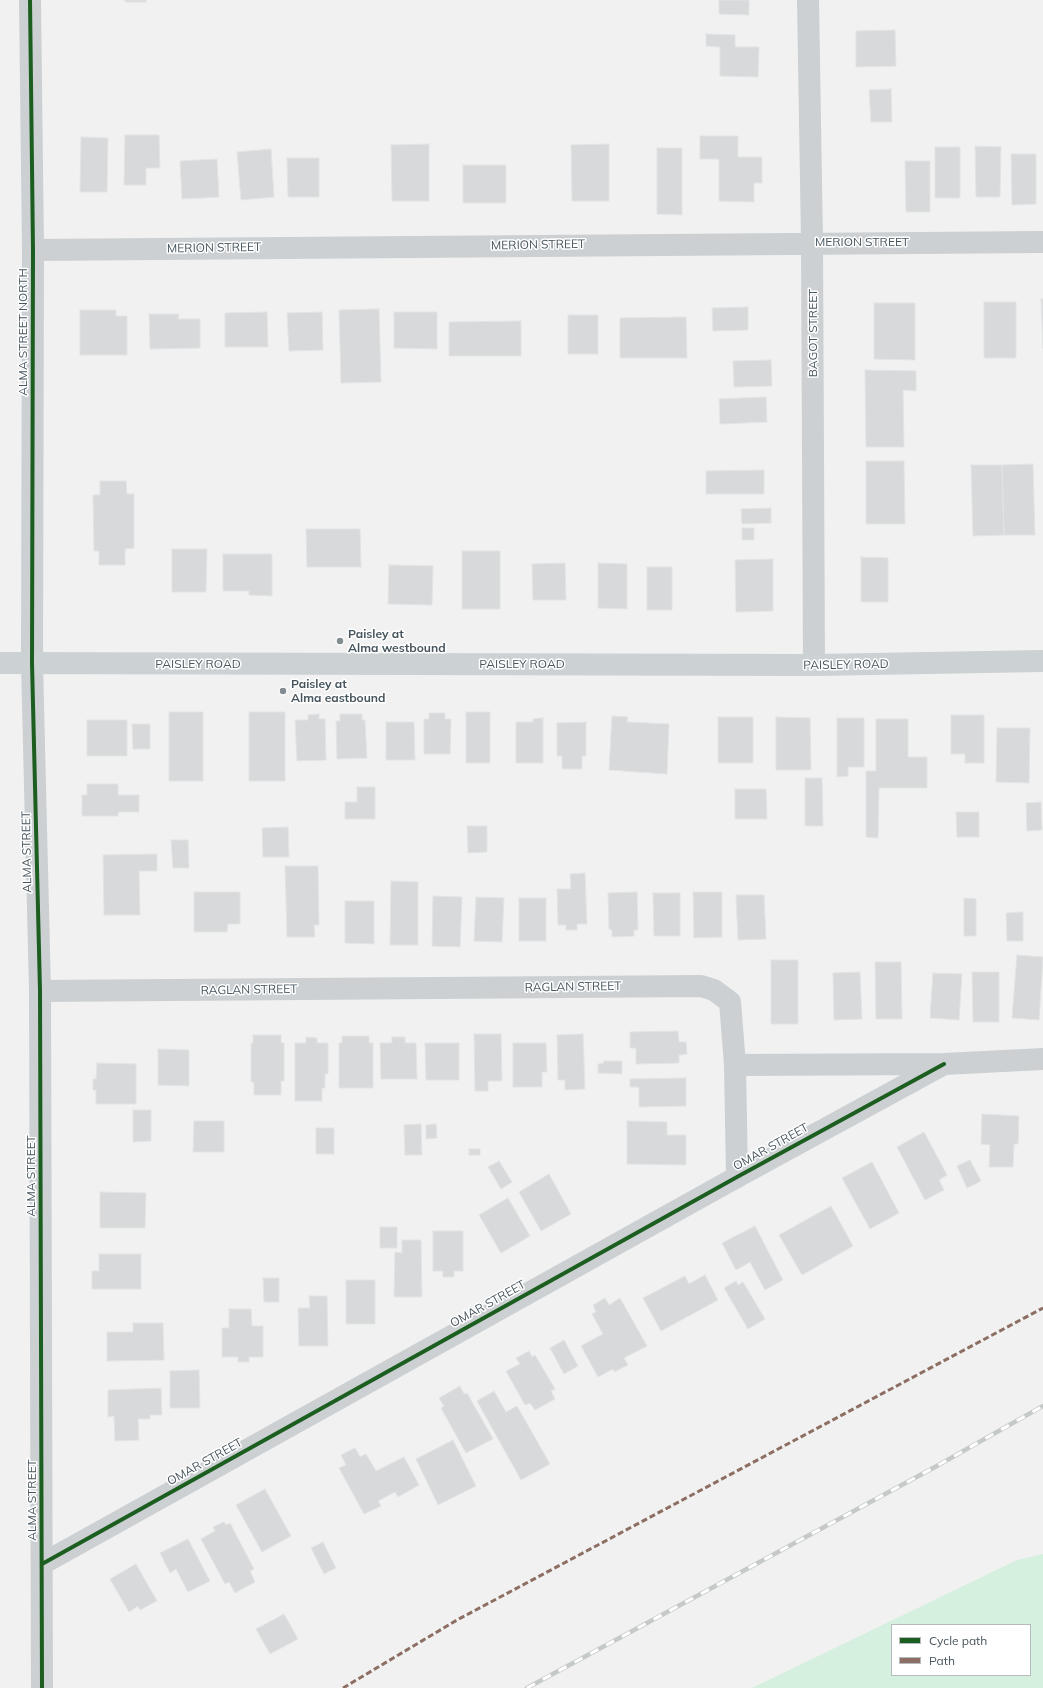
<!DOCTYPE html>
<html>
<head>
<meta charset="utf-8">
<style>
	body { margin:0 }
	#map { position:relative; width:1043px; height:1688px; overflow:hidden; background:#f1f1f1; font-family:Mulish,sans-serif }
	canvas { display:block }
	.legend { position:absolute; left:891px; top:1624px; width:140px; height:52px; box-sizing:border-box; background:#fff; border:1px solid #b5bbbf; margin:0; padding:5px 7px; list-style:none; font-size:12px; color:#47555e }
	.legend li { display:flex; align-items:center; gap:8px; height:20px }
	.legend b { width:20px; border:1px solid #b5bbbf }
</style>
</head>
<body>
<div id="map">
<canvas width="1043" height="1688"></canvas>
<ul class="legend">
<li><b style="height:5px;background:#1b5e20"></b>Cycle path</li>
<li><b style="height:5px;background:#8d6e63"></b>Path</li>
</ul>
</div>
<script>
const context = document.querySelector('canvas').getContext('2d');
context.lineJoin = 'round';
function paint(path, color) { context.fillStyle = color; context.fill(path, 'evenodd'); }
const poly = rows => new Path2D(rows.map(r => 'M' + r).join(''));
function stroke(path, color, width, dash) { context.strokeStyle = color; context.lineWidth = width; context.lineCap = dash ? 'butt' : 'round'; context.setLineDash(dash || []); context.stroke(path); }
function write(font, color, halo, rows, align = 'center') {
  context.font = font + ' Mulish,sans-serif'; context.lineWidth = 3; context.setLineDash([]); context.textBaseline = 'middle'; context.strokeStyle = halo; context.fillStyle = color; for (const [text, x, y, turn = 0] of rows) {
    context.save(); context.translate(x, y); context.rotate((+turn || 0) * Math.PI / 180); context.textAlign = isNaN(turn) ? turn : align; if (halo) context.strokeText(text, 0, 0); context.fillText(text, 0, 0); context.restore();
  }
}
paint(poly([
	[1043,1554,1043,1688,752,1688,1017,1560],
	[892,1625,1030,1625,1030,1675,892,1675]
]), '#d5f0de');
const building = poly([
	[125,0,146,0,146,2,125,2,125,0],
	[719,0,749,0,749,15,719,14,719,0],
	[895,30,896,66,856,67,856,31,895,30],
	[706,34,735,35,735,47,759,47,758,77,720,76,720,47,706,46,706,34],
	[891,89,892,122,871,122,869,90,891,89],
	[125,135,159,135,160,168,146,168,146,185,124,185,125,135],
	[700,136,738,136,738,157,762,157,762,183,754,183,754,202,719,201,719,159,700,159,700,136],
	[81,137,108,138,107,192,80,192,81,137],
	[429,144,429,201,392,201,391,145,429,144],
	[609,144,609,201,572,201,571,145,609,144],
	[975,146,1001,147,1000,197,976,197,975,146],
	[935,147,960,147,960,198,935,198,935,147],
	[657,148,682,148,682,215,657,214,657,148],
	[271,149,274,197,241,200,237,152,271,149],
	[1011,154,1036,154,1036,204,1012,205,1011,154],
	[287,158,319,158,319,197,288,197,287,158],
	[217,159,219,197,182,199,180,161,217,159],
	[905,161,930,161,930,212,906,212,905,161],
	[463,165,506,165,506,203,463,203,463,165],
	[1041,299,1043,299,1043,349,1041,299],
	[984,302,1016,302,1016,358,984,358,984,302],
	[874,303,915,303,915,360,874,359,874,303],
	[748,307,748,330,713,331,712,308,748,307],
	[379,309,381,382,341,383,339,310,379,309],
	[80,310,116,310,116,316,127,316,127,355,80,355,80,310],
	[267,312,268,347,225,347,225,313,267,312],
	[322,312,323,350,289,351,287,313,322,312],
	[394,312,437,312,437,349,394,348,394,312],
	[149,314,179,314,178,319,200,319,200,348,150,349,149,314],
	[568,315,598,315,598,354,568,354,568,315],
	[686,317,687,358,620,358,620,318,686,317],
	[521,321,521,356,449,356,449,322,521,321],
	[771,360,772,386,734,387,733,361,771,360],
	[865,370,916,371,916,391,903,390,904,447,866,447,865,370],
	[766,397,767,422,720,424,719,399,766,397],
	[866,461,904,461,905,524,866,524,866,461],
	[1033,464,1035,535,1004,535,1002,465,1033,464],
	[971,465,1002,465,1004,535,973,536,971,465],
	[764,470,764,494,706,494,706,471,764,470],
	[100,481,126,481,127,494,134,494,134,548,125,549,125,565,99,565,99,551,94,551,93,495,100,495,100,481],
	[771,508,771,523,742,524,741,509,771,508],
	[742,528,754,528,754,540,742,540,742,528],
	[306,529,360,529,361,567,307,567,306,529],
	[172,549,207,549,206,592,172,592,172,549],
	[462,551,500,551,500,609,462,609,462,551],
	[223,554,272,554,272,596,249,595,249,591,223,591,223,554],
	[861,557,888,558,888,602,861,602,861,557],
	[773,559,773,611,736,612,735,560,773,559],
	[565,563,566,600,533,600,532,564,565,563],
	[598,563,627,564,627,609,598,608,598,563],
	[389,565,433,566,432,605,388,604,389,565],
	[647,567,672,567,672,610,647,610,647,567],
	[169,712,203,712,203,781,169,781,169,712],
	[249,712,285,712,285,781,249,781,249,712],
	[466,712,490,712,490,763,466,763,466,712],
	[429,713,445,713,445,719,451,719,450,754,424,754,424,719,429,719,429,713],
	[319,714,319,719,325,719,326,760,297,761,295,720,308,720,308,715,319,714],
	[340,714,362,714,362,720,365,720,367,758,337,759,336,721,340,721,340,714],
	[951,715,984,715,984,763,965,763,965,754,951,754,951,715],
	[612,716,628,717,627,722,669,724,667,774,609,770,612,716],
	[718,717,753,717,753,763,718,763,718,717],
	[776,717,810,718,811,770,776,770,776,717],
	[543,718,543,763,516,763,516,722,533,722,533,719,543,718],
	[837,718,864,718,864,767,848,767,848,776,837,777,837,718],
	[876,719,908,719,908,757,927,757,927,788,879,788,878,838,866,837,866,771,876,771,876,719],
	[87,720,127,720,127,756,87,756,87,720],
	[386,722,414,722,415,760,386,760,386,722],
	[586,722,586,756,582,756,582,769,562,769,562,756,557,756,557,723,586,722],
	[132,724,150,724,150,749,133,749,132,724],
	[997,728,1030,728,1029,783,996,782,997,728],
	[805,778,822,778,823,826,805,826,805,778],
	[87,784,118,784,118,795,139,795,139,812,118,812,118,816,82,816,82,795,87,795,87,784],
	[357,787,375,787,375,819,345,819,345,802,357,802,357,787],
	[735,789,766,789,767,819,735,819,735,789],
	[1041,802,1042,830,1027,831,1026,803,1041,802],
	[956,812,979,812,979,837,957,837,956,812],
	[467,826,487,826,487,852,468,853,467,826],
	[288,827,289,857,263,857,262,828,288,827],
	[171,840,188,840,189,868,173,868,171,840],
	[157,854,157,871,139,871,140,915,104,915,103,855,157,854],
	[285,866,318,866,319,925,314,925,315,937,287,937,285,866],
	[585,873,587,924,577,924,577,930,566,930,566,925,558,925,557,889,571,889,570,874,585,873],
	[391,881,418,882,418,945,390,945,391,881],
	[194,892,240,892,240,924,228,924,227,932,194,932,194,892],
	[637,892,638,930,634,930,634,936,612,937,612,930,609,929,608,893,637,892],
	[693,892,722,892,722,937,694,938,693,892],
	[653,893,680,893,680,936,654,936,653,893],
	[736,895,764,895,766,939,738,940,736,895],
	[433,896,462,897,460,947,432,946,433,896],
	[476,897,504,898,502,942,474,941,476,897],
	[519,898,546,898,546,941,519,941,519,898],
	[964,898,976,899,976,936,964,936,964,898],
	[345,901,374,901,374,944,345,943,345,901],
	[1023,912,1023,941,1007,941,1006,913,1023,912],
	[1017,955,1043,957,1039,1020,1012,1018,1017,955],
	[771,960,798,960,798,1024,771,1024,771,960],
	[875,962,901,962,902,1019,876,1019,875,962],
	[860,972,862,1019,834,1020,833,973,860,972],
	[972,972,999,972,999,1022,973,1022,972,972],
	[933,973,962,974,959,1020,930,1018,933,973],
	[678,1031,679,1042,686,1042,687,1054,679,1055,679,1063,636,1064,636,1048,630,1048,630,1032,678,1031],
	[474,1034,501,1034,502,1081,488,1081,488,1091,475,1091,474,1034],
	[583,1034,585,1089,565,1090,565,1080,558,1080,557,1035,583,1034],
	[253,1035,281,1035,281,1043,284,1043,284,1081,281,1081,281,1095,254,1095,254,1082,251,1082,251,1043,253,1044,253,1035],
	[342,1036,369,1036,369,1043,373,1043,373,1088,339,1088,339,1043,342,1043,342,1036],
	[306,1037,317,1038,317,1043,328,1043,328,1074,325,1074,325,1088,322,1088,322,1101,295,1101,295,1043,306,1043,306,1037],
	[392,1037,405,1037,405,1043,416,1043,417,1079,381,1079,380,1043,392,1043,392,1037],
	[425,1043,459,1043,459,1080,426,1080,425,1043],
	[513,1043,546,1043,547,1072,542,1072,542,1087,513,1087,513,1043],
	[158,1049,189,1050,189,1086,158,1085,158,1049],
	[604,1061,622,1061,622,1074,598,1073,598,1064,604,1063,604,1061],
	[97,1063,136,1064,136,1104,96,1104,96,1090,93,1090,93,1079,96,1079,97,1063],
	[686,1078,686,1106,639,1107,639,1087,630,1087,630,1079,686,1078],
	[133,1110,151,1110,151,1141,133,1142,133,1110],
	[982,1114,1019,1116,1018,1144,1014,1144,1013,1167,989,1167,990,1145,981,1144,982,1114],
	[194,1121,224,1121,224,1152,193,1152,194,1121],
	[627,1121,667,1122,667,1135,686,1135,686,1165,627,1164,627,1121],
	[421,1124,422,1155,405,1155,404,1125,421,1124],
	[436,1124,437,1138,426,1139,426,1125,436,1124],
	[316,1128,334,1128,334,1154,316,1154,316,1128],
	[924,1132,947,1175,939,1180,944,1190,925,1200,897,1147,924,1132],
	[469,1149,480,1149,480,1155,469,1155,469,1149],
	[970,1160,981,1181,967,1188,957,1166,970,1160],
	[499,1161,512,1182,501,1189,488,1167,499,1161],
	[872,1162,899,1213,870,1229,842,1178,872,1162],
	[549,1174,571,1214,541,1231,519,1192,549,1174],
	[100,1192,146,1193,145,1228,100,1228,100,1192],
	[508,1198,530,1236,501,1253,479,1215,508,1198],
	[831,1206,853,1246,802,1275,779,1235,831,1206],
	[755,1226,783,1280,765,1290,750,1262,736,1270,722,1243,755,1226],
	[380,1227,397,1227,397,1248,380,1248,380,1227],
	[433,1231,463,1231,463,1271,454,1271,454,1277,443,1277,443,1271,433,1271,433,1231],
	[402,1240,421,1240,422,1297,394,1297,395,1252,402,1253,402,1240],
	[99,1254,141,1254,141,1289,92,1289,92,1271,99,1271,99,1254],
	[705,1275,718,1300,661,1331,643,1298,685,1276,689,1284,705,1275],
	[263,1278,279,1278,279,1302,264,1302,263,1278],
	[346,1280,375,1280,375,1324,346,1324,346,1280],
	[736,1281,738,1285,743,1282,765,1319,748,1329,724,1288,736,1281],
	[309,1296,327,1296,328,1346,299,1346,298,1308,310,1308,309,1296],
	[605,1298,609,1305,620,1298,647,1346,624,1358,628,1365,614,1372,613,1369,598,1377,581,1346,603,1334,592,1314,596,1312,593,1305,605,1298],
	[229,1309,251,1309,252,1326,263,1326,263,1357,249,1357,249,1362,238,1362,238,1357,222,1357,222,1328,229,1328,229,1309],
	[133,1323,163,1323,164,1360,107,1361,107,1332,133,1332,133,1323],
	[564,1340,578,1366,564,1374,550,1348,564,1340],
	[529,1351,532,1357,535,1355,555,1389,551,1391,555,1399,535,1410,530,1403,525,1405,506,1371,520,1364,516,1358,529,1351],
	[199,1370,200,1408,170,1408,170,1371,199,1370],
	[460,1386,464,1394,467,1393,493,1439,466,1453,441,1408,444,1406,439,1398,460,1386],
	[161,1388,162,1415,150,1415,150,1419,138,1419,139,1440,115,1441,114,1416,108,1417,108,1390,161,1388],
	[494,1391,506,1412,517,1406,550,1464,521,1480,477,1401,494,1391],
	[453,1440,476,1486,438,1505,416,1459,453,1440],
	[355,1448,360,1457,366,1454,376,1471,404,1457,419,1485,398,1497,395,1492,378,1501,381,1506,364,1514,339,1468,346,1465,341,1455,355,1448],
	[265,1489,291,1536,262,1552,236,1505,265,1489],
	[224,1522,226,1525,230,1523,254,1569,250,1571,255,1582,235,1593,229,1582,225,1584,201,1539,215,1531,213,1527,224,1522],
	[188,1539,210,1581,188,1592,176,1569,170,1573,160,1553,188,1539],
	[323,1542,336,1568,324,1574,311,1548,323,1542],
	[136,1564,157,1601,140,1610,138,1606,129,1612,110,1579,136,1564],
	[284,1614,298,1639,270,1654,256,1629,284,1614]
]);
paint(building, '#d8d9db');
stroke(building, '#e2e3e4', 1);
stroke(poly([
	[30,0,33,250,32,663,40,991,42,1688],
	[808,0,812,242,814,665],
	[33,250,1043,242],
	[40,991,701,986,714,990,730,1002,735,1065,737,1177],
	[735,1065,944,1064,1043,1059],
	[42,1564,737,1177,944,1064]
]), '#ccd0d2', 22);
stroke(poly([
	[0,663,814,665,1043,661]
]), '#ccd1d3', 22);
const rail = poly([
	[527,1688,935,1467,1043,1406]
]);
stroke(rail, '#c6c9ca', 4.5);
stroke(rail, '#fff', 3, [9]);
stroke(poly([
	[343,1688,457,1620,1043,1308]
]), '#8d6e63', 3, [6, 3]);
stroke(poly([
	[30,0,33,250,32,663,40,991,42,1688],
	[42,1564,737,1177,944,1064]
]), '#1b5e20', 4);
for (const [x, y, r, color] of [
	[340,641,4,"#828c91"],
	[283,691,4,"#828c91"]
]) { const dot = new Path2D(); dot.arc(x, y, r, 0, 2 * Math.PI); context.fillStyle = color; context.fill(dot); stroke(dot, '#fff', 1.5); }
write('12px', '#47555e', '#fff', [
	["MERION STREET",862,242],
	["MERION STREET",538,245,-1],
	["MERION STREET",214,248,-1],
	["ALMA STREET NORTH",23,332,-90],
	["BAGOT STREET",813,333,-90],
	["PAISLEY ROAD",198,664],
	["PAISLEY ROAD",522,664],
	["PAISLEY ROAD",846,665,-1],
	["ALMA STREET",27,852,-91],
	["RAGLAN STREET",573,987,-1],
	["RAGLAN STREET",249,990,-1],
	["OMAR STREET",771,1147,-29],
	["ALMA STREET",31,1176,-90],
	["OMAR STREET",488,1304,-29],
	["OMAR STREET",205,1462,-29],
	["ALMA STREET",32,1500,-90]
]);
write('bold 12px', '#47555e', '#fff', [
	["Paisley at",348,634],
	["Alma westbound",348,648],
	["Paisley at",291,684],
	["Alma eastbound",291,698]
], 'left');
</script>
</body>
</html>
